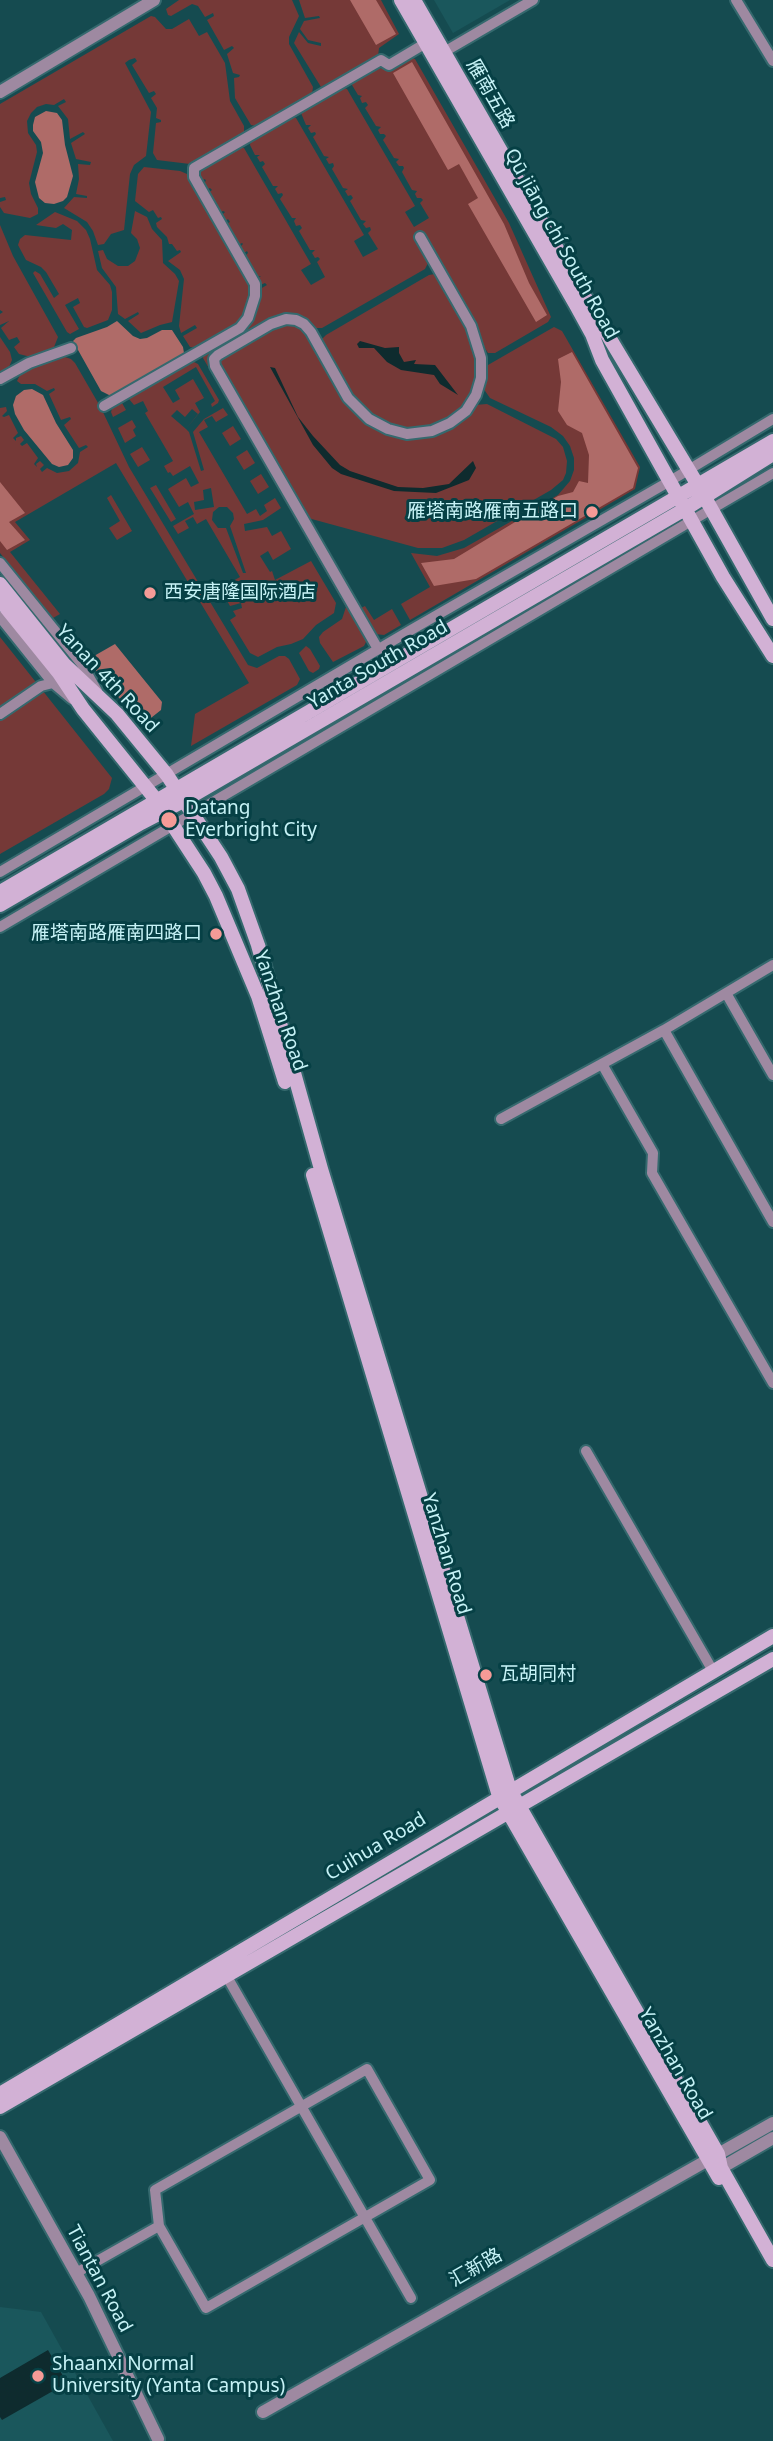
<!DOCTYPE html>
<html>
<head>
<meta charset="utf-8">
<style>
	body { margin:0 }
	canvas { display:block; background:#154b50 }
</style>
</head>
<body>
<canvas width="773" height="2441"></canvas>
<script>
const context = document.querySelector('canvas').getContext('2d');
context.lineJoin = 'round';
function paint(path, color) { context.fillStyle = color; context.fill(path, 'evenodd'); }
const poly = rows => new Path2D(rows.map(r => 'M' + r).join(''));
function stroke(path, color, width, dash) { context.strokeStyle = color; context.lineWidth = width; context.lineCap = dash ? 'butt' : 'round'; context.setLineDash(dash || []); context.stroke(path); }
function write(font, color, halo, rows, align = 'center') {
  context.font = font + ' "Noto Sans","Noto Sans SC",sans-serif'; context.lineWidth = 6; context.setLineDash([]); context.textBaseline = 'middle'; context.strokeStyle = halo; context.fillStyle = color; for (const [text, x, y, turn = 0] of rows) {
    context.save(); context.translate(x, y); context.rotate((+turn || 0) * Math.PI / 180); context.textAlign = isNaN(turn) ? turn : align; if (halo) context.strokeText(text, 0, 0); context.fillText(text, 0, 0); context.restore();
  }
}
paint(poly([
	[434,0,510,0,453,33],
	[0,2307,41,2312,113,2441,0,2441]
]), '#1a575c');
paint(poly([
	[179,0,292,0,299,16,289,37,289,44,313,87,312,94,256,126,251,125,235,98,234,78,239,77,240,75,233,73,227,54,234,48,232,46,224,50,207,20,214,16,213,13,205,17,198,6,192,4,171,16,168,15,166,9],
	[299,0,381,0,399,34,379,48,378,56,321,87,294,43,299,32,308,43,321,46,321,43,308,40,300,29,304,21,320,18,319,16,305,18],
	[151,16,155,17,166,29,172,29,189,19,199,36,207,32,225,63,230,101,244,126,244,133,190,164,157,160,153,153,156,123,161,122,161,120,156,118,157,108,151,98,156,94,154,91,149,93,132,65,137,61,135,58,129,60,125,63,151,112,146,156,134,165,130,174,124,230,111,234,104,244,98,245,93,231,87,222,64,208,74,197,87,198,87,196,76,194,79,179,78,164,90,165,91,162,76,159,71,143,85,134,83,132,70,139,68,119,58,106,66,102,64,99,54,105,46,104,37,107,31,113,27,121,28,133,36,145,37,152,29,183,31,194,38,208,38,214,30,218,4,213,0,207,0,202,6,200,5,197,0,198,0,104],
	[410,57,415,59,509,223,551,317,548,322,495,353,488,353,429,261,425,269,322,328,314,328,298,317,212,355,368,638,364,646,333,662,320,643,319,637,323,632,342,619,346,607,203,358,204,353,243,330,260,289,267,285,265,283,260,285,257,279,261,276,256,277,245,256,248,253,247,251,243,254,239,248,243,244,242,243,238,245,226,224,230,222,228,219,224,222,221,216,225,212,223,211,219,213,208,193,212,190,210,188,206,190,202,184,206,181,205,179,201,181,197,173,240,147,244,148,311,264,301,270,311,285,325,277,317,262,320,259,318,257,315,258,312,253,315,250,310,250,299,231,302,228,300,225,296,226,294,221,296,218,292,218,280,199,283,195,282,193,278,194,275,189,278,186,273,186,262,167,265,164,263,161,260,162,257,157,260,155,255,155,250,145,251,140,291,117,296,118,364,235,354,241,363,257,378,249,368,233,371,230,370,227,366,228,363,224,366,221,361,220,350,201,353,198,351,195,348,196,345,191,348,189,343,188,332,169,334,166,333,163,329,164,326,159,329,157,324,156,313,137,316,134,315,132,311,133,308,128,311,125,306,125,301,113,342,87,347,89,415,206,405,212,414,227,429,218,420,203,423,200,421,198,417,198,415,194,417,191,412,190,402,172,404,168,403,166,399,166,396,162,399,159,394,158,383,140,386,136,384,134,380,134,378,130,381,127,376,126,365,108,368,105,366,102,362,103,360,98,362,96,358,95,352,85,354,81,377,68,389,69],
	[144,167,180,171,187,174,251,285,242,322,196,348,190,347,183,336,197,328,195,325,181,333,179,326,184,279,180,270,168,261,181,252,180,250,177,251,172,244,169,244,167,237,157,227,156,223,162,219,161,217,158,218,153,210,149,212,135,201,138,174],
	[135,211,147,217,152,229,162,240,163,263,175,274,179,281,172,322,160,325,141,333,128,321,139,314,138,312,125,319,118,314,116,287,102,268,98,251,103,250,107,259,118,266,128,266,135,261,140,248,137,239,131,233],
	[55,212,77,221,86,230,90,239,97,270,110,285,112,292,112,310,108,320,87,328,84,327,73,307,80,303,78,298,65,305,79,329,70,334,67,332,33,273,35,271,40,274,54,298,59,294,46,272,41,267,26,260,18,245,20,239,25,235,71,240,72,230,63,224,56,228,36,225],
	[0,225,13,256,58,337,54,347,31,357,19,354,14,347,20,342,17,337,9,340,1,328,9,321,0,325,0,314,3,312,0,310],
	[435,274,465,322,476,347,478,375,470,399,456,416,434,427,405,430,384,424,355,402,322,342,322,339,326,335,429,275],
	[291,322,303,328,346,401,410,437,475,405,487,404,556,439,563,447,567,461,566,473,563,480,551,490,464,540,442,548,418,548,308,518,218,364,220,358,266,331],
	[554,327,562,331,640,467,635,489,410,620,401,604,430,587,411,553,437,556,464,548,558,495,570,481,574,470,574,458,570,446,563,436,551,427,490,398,483,388,488,365],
	[0,337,10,352,12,360,9,367,0,374],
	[62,356,71,359,75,363,101,408,129,467,248,665,257,668,279,656,285,656,289,659,300,679,297,685,191,746,195,714,249,683,116,463,15,522,30,540,10,552,60,614,53,618,0,553,0,408,6,407,7,411,2,416,4,417,9,415,18,433,13,438,16,441,16,438,21,436,24,440,20,444,22,446,27,443,38,458,34,464,37,467,36,464,40,461,44,465,40,469,42,472,47,468,57,473,69,471,78,463,80,452,88,447,86,445,79,448,64,425,71,419,70,417,61,420,49,394,55,390,54,388,47,391,35,384,21,384,17,381,21,373,29,368],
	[192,361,198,364,219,400,218,403,212,407,211,404,215,401,196,367,163,387,173,403,180,399,175,390,193,379,204,398,195,403,200,412,186,429,189,432,201,471,204,470,193,432,204,419,223,408,228,415,216,422,212,416,204,420,208,427,199,432,247,514,256,509,260,516,267,511,264,505,275,498,281,508,263,520,244,524,245,531,267,527,272,536,281,531,291,549,273,560,268,551,260,556,270,572,272,571,275,580,311,561,336,603,334,613,316,625,303,639,291,644,277,647,258,657,250,653,230,620,236,616,233,611,242,608,241,603,230,606,225,597,218,601,213,593,223,587,227,593,234,589,231,582,240,577,206,519,197,524,193,517,185,521,189,528,178,534,173,526,194,514,188,502,179,507,168,489,186,478,191,487,199,483,190,466,173,476,170,472,168,473,164,466,173,461,145,413,148,411,143,401,134,405,129,399,122,403,126,410,113,417,111,412,113,406],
	[192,409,198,414,186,429,171,416,177,410,185,417],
	[211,488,214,507,195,510,194,502,204,500,203,490],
	[219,507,227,507,233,513,234,519,230,526,246,573,243,573,226,528,218,528,212,520,213,512],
	[132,420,136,427,133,430,136,436,125,443,118,428],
	[233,426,241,439,230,446,222,433],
	[142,447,150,460,138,467,130,454],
	[247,450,255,463,244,470,236,457],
	[261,474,269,487,258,494,250,481],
	[156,485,176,519,171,522,150,488],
	[111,495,132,531,117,540,109,528,120,521,107,498],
	[365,606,374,620,392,609,401,625,384,635,375,634,359,609],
	[0,637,112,778,109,789,104,794,0,854],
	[306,646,310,649,320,666,319,669,313,673,309,671,299,653]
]), '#753937');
paint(poly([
	[350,0,376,0,396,34,376,45],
	[412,62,504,224,529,283,547,315,536,322,468,204,478,198,459,164,448,170,393,73],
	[46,111,57,113,62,120,65,145,73,176,67,197,63,201,54,204,45,203,39,198,35,182,43,153,41,142,33,131,33,125,35,117],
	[117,321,133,336,140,339,147,338,162,330,172,330,183,347,184,353,182,356,111,396,101,391,73,341,76,338,107,327],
	[572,352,638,468,633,488,476,579,434,586,421,563,454,559,558,496,573,492,579,481,588,483,589,455,582,433,567,425,558,411,561,382,558,359],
	[32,389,43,395,56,423,73,450,73,458,68,465,59,467,52,464,24,430,15,414,13,405,16,396,24,390],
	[0,482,25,513,9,522,25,540,7,550,0,541],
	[115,644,162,702,161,710,142,725,87,660]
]), '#af6b68');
paint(poly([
	[360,341,385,348,399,347,399,353,404,362,416,360,414,364,435,365,458,395,440,384,434,375,401,370,387,362,374,348,359,348,357,344],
	[270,367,275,368,298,417,313,436,340,465,350,471,398,487,423,488,449,484,473,461,476,468,469,480,436,493,394,491,341,474,332,468,313,445],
	[48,2350,67,2383,2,2420,0,2417,0,2378]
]), '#0e2b2e');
const minor = poly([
	[736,0,773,61],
	[444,52,533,0],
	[0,379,29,363,71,348],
	[104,406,240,328,248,318,255,296,255,284,194,177,194,168,381,60,389,65,426,43],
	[0,563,81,663,97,691],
	[0,617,53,683,72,699],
	[378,649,215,366,214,359,218,355,271,324,286,319,296,320,304,324,311,332,348,398,369,419,388,429,407,434,432,431,450,423,466,411,476,395,481,378,481,358,471,326,420,237],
	[0,714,41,686,53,683],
	[0,872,411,630,670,481,773,419],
	[0,927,773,473],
	[726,993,773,1075],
	[664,1030,773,1222],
	[602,1064,653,1153,652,1173,773,1383],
	[501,1119,664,1030,773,965],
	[586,1451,713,1671],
	[226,1975,411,2298],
	[367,2069,430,2180,206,2308,159,2226,155,2190,367,2069],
	[76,2273,159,2226]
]);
const tertiary = poly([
	[0,92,154,0],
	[0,2137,89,2296,158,2439],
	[713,2162,721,2168,773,2138],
	[263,2412,773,2123]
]);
const secondary = poly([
	[401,0,576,305,592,334,602,360,723,577,773,656],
	[414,0,586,299,699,487,773,619],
	[0,584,64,664,117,714,167,775,221,857,238,889,258,945,321,1169,510,1790,718,2154,721,2168,773,2260],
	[0,600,59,673,83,709,157,801,204,873,216,896,258,996,285,1082],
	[0,892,773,441],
	[0,905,141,823,185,800,685,509,773,454],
	[313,1175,499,1796,719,2178],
	[0,2094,773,1636],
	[0,2107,773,1659]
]);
stroke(minor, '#35696e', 14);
stroke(tertiary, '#35696e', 16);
stroke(secondary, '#35696e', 18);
stroke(minor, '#9e89a1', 10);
stroke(tertiary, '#9e89a1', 12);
stroke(secondary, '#d2b1d5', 14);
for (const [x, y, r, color] of [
	[592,512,7,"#f59b97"],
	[150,593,7,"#f59b97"],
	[169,820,9,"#f59b97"],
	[216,934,7,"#f59b97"],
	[486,1675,7,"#f59b97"],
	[38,2376,7,"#f59b97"]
]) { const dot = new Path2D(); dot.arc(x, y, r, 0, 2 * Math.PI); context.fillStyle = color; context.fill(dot); stroke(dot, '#064045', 2.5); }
write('19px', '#c6f2f6', '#064045', [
	["雁南五路",490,94,60],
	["Qū jiāng chí South Road",561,244,61],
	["Yanta South Road",378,665,-30],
	["Yanan 4th Road",107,679,47],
	["Yanzhan Road",280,1011,71],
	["Yanzhan Road",446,1554,73],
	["Cuihua Road",376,1847,-31],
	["Yanzhan Road",675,2064,60],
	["汇新路",476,2268,-30],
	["Tiantan Road",99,2279,62]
]);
write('19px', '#c6f2f6', '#064045', [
	["雁塔南路雁南五路口",578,512,"right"],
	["西安唐隆国际酒店",164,593],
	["Datang",185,809],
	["Everbright City",185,831],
	["雁塔南路雁南四路口",202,934,"right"],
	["瓦胡同村",500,1675],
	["Shaanxi Normal",52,2365],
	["University (Yanta Campus)",52,2387]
], 'left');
</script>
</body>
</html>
